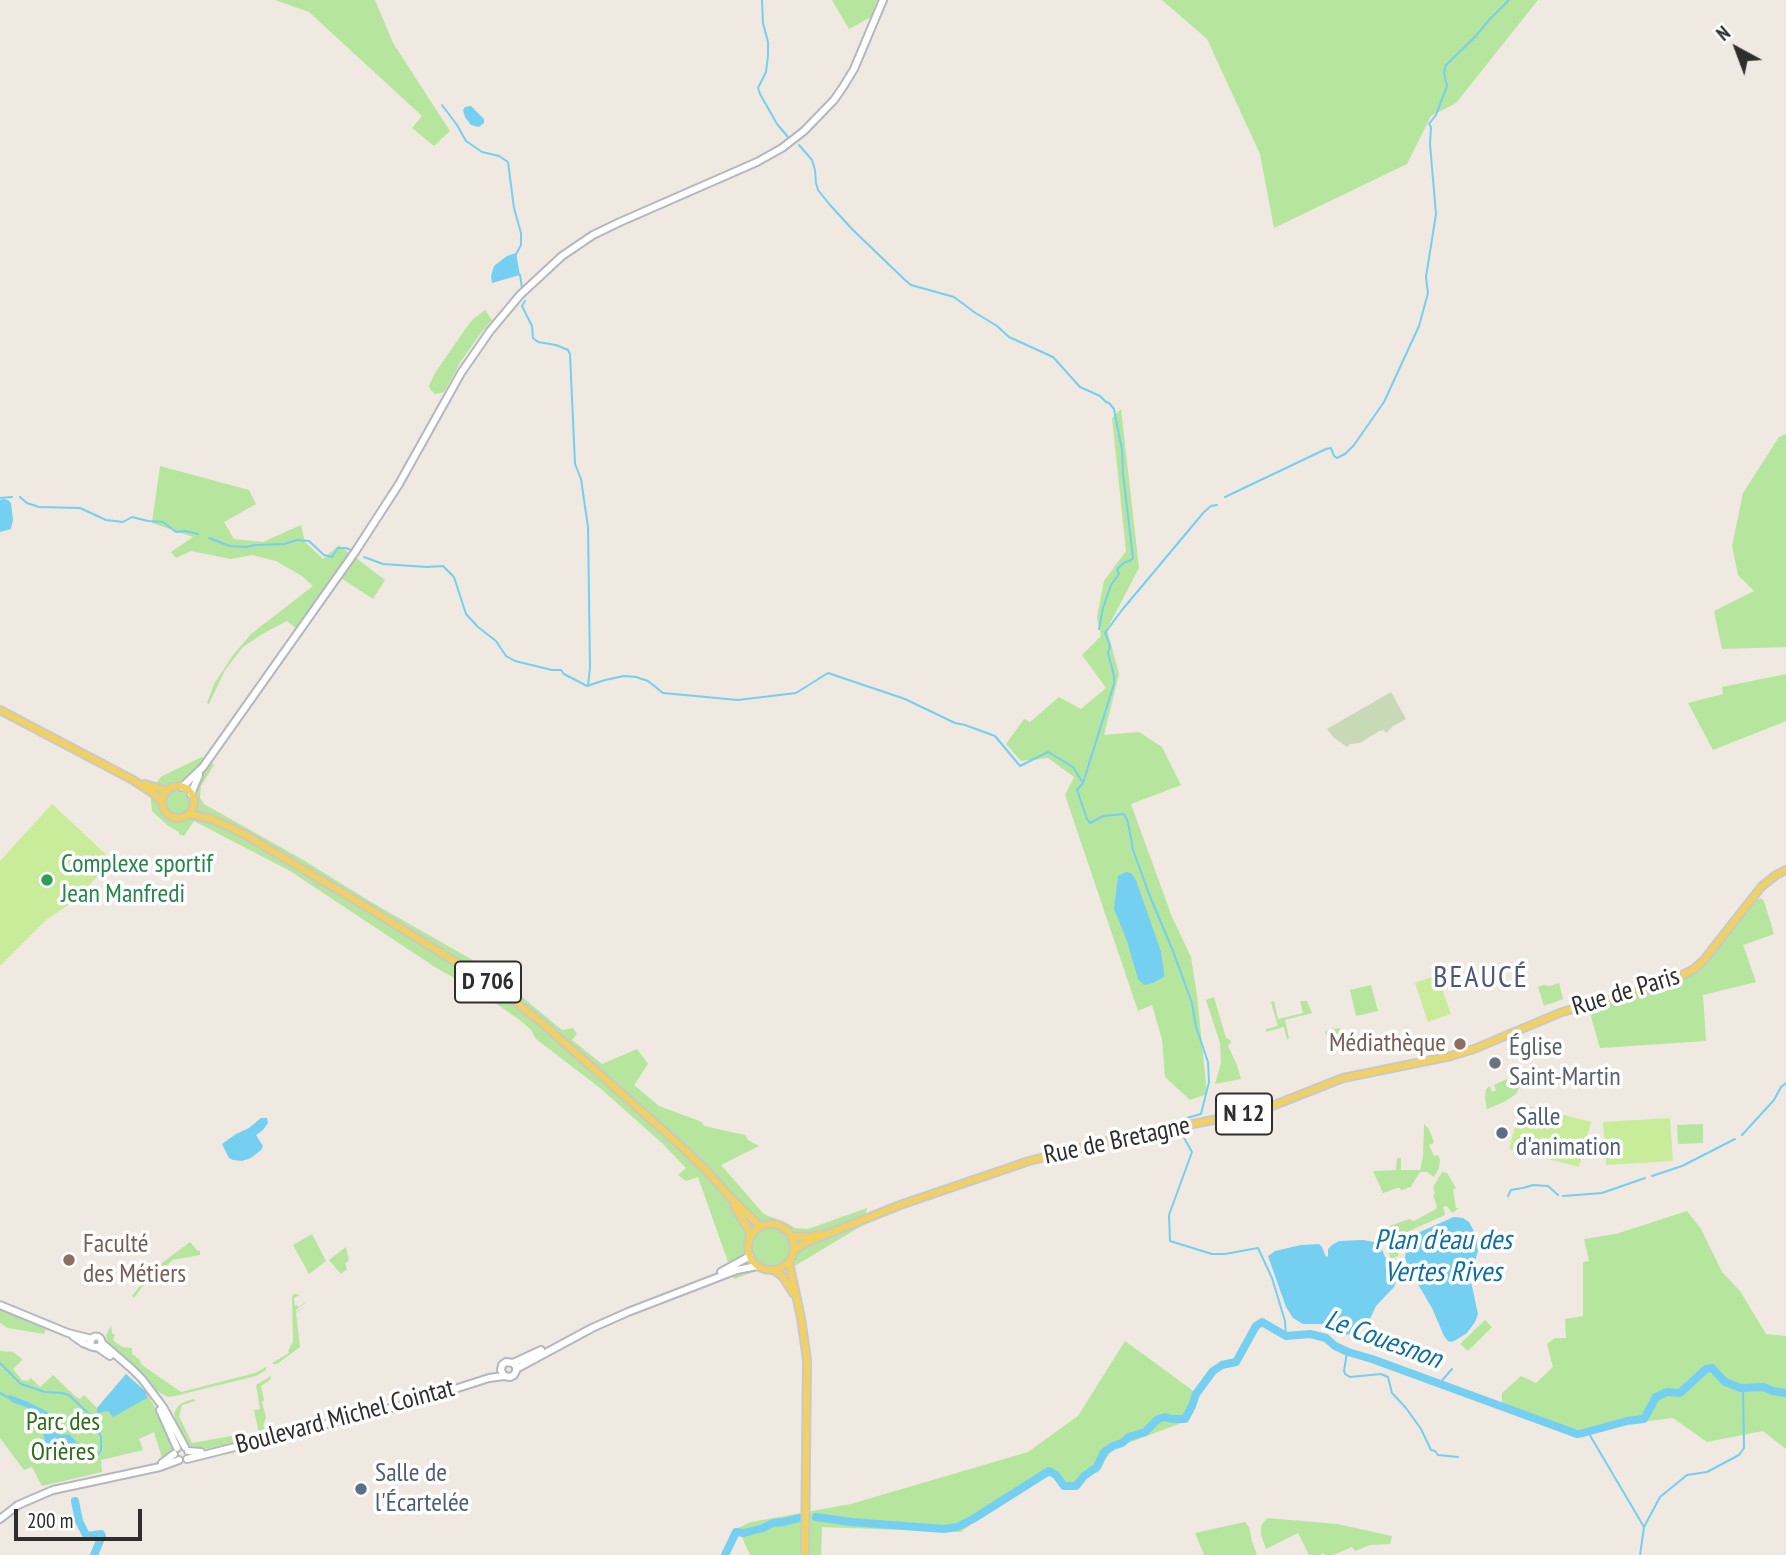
<!DOCTYPE html>
<html>
<head>
<meta charset="utf-8">
<style>
	body { margin:0 }
	#map { position:relative; width:1786px; height:1555px; overflow:hidden; background:#efe9e1; font-family:"PT Sans Narrow",sans-serif }
	canvas { display:block }
	.north { position:absolute; left:1702px; top:14px; width:70px; height:70px; -webkit-text-stroke:5px #fff; paint-order:stroke; rotate:319deg; font-size:19px; font-weight:700; line-height:28px; text-align:center; color:#2e2e2e }
	.north::after { content:''; display:block; margin:auto; width:24px; height:32px; background:#2e2e2e; clip-path:polygon(50% 0,100% 100%,50% 72%,0 100%) }
	.scale { position:absolute; left:14px; top:1509px; width:128px; height:32px; box-sizing:border-box; border:4px solid #2e2e2e; border-top:0; padding-left:9px; font-size:21px; line-height:24px; white-space:nowrap; color:#2e2e2e; -webkit-text-stroke:5px #fff; paint-order:stroke }
</style>
</head>
<body>
<div id="map">
<canvas width="1786" height="1555"></canvas>
<div class="north">N</div>
<div class="scale">200 m</div>
</div>
<script>
const context = document.querySelector('canvas').getContext('2d');
context.lineJoin = 'round';
function paint(path, color) { context.fillStyle = color; context.fill(path, 'evenodd'); }
const poly = rows => new Path2D(rows.map(r => 'M' + r).join(''));
function stroke(path, color, width, dash) { context.strokeStyle = color; context.lineWidth = width; context.lineCap = dash ? 'butt' : 'round'; context.setLineDash(dash || []); context.stroke(path); }
function write(font, color, halo, rows, align = 'center') {
  context.font = font + ' "PT Sans Narrow",sans-serif'; context.lineWidth = 7; context.setLineDash([]); context.textBaseline = 'middle'; context.strokeStyle = halo; context.fillStyle = color; for (const [text, x, y, turn = 0] of rows) {
    context.save(); context.translate(x, y); context.rotate((+turn || 0) * Math.PI / 180); context.textAlign = isNaN(turn) ? turn : align; if (halo) context.strokeText(text, 0, 0); context.fillText(text, 0, 0); context.restore();
  }
}
paint(poly([
	[275,0,375,0,393,43,450,131,434,146,412,128,422,116,309,12],
	[832,0,877,0,871,17,849,29],
	[1162,0,1538,0,1456,103,1431,116,1407,164,1274,228,1260,154,1207,39],
	[485,310,492,320,481,333,461,361,444,392,435,394,430,389,429,386,435,373,466,328,473,319],
	[1121,409,1139,568,1107,629,1119,674,1104,735,1139,732,1162,747,1181,785,1131,804,1172,917,1191,957,1197,995,1207,1094,1190,1100,1165,1077,1162,1039,1152,1005,1138,1011,1065,795,1074,777,1048,758,1021,761,1006,744,1024,719,1030,722,1059,697,1081,709,1106,688,1082,655,1101,636,1097,617,1104,581,1126,551,1112,418],
	[1786,434,1786,647,1722,649,1714,611,1754,591,1738,575,1732,546,1743,493,1779,437],
	[160,466,249,490,256,504,224,522,234,539,263,542,301,525,305,542,323,559,339,545,385,580,373,599,341,578,302,633,287,621,264,633,243,647,225,670,209,704,207,703,214,684,233,655,251,634,313,586,302,576,276,561,252,555,231,559,191,551,176,558,171,552,193,537,152,523],
	[1786,674,1786,721,1713,750,1688,703,1723,694,1722,687],
	[202,757,214,765,201,786,200,798,204,804,305,861,371,902,476,962,510,987,562,1030,573,1028,577,1034,572,1040,602,1064,637,1049,648,1064,634,1085,659,1106,702,1122,704,1126,745,1135,748,1140,759,1146,721,1165,762,1212,768,1216,783,1221,795,1228,808,1229,867,1208,863,1225,778,1276,757,1271,734,1279,698,1177,686,1181,678,1175,686,1168,663,1144,600,1088,536,1039,531,1030,521,1021,484,995,435,967,290,871,194,821,184,836,179,834,179,832,167,825,152,811,150,790,162,776],
	[1761,898,1764,901,1774,934,1743,945,1756,982,1703,995,1706,1041,1600,1048,1589,1010,1659,989,1688,977,1707,961,1756,900],
	[1559,983,1563,999,1544,1006,1538,987,1543,985,1550,986],
	[1371,985,1378,1011,1356,1016,1350,990],
	[1214,997,1226,1038,1230,1040,1231,1042,1228,1046,1237,1065,1241,1079,1215,1084,1221,1063,1220,1043,1206,1000],
	[1274,1001,1278,1019,1303,1013,1300,1001,1307,1001,1312,1013,1285,1020,1289,1038,1287,1040,1284,1027,1266,1032,1266,1029,1278,1026,1271,1002],
	[1339,1028,1341,1030,1344,1042,1333,1041,1325,1033,1326,1031],
	[1519,1077,1521,1084,1516,1094,1504,1102,1487,1109,1485,1099,1486,1089,1490,1086,1492,1092,1496,1090,1494,1085,1507,1079,1508,1081],
	[1424,1124,1429,1129,1434,1143,1429,1145,1434,1156,1438,1155,1440,1160,1439,1168,1434,1177,1427,1172,1420,1172,1410,1188,1409,1187,1401,1191,1400,1188,1397,1188,1383,1193,1373,1171,1396,1170,1397,1158,1401,1158,1401,1170,1420,1170,1423,1157],
	[1703,1124,1703,1143,1678,1144,1677,1125],
	[1442,1172,1447,1173,1456,1188,1453,1190,1456,1208,1459,1208,1452,1213,1447,1206,1443,1207,1445,1215,1407,1232,1401,1240,1398,1256,1391,1259,1386,1246,1387,1227,1409,1219,1414,1221,1436,1209,1437,1207,1433,1195,1435,1194,1433,1187],
	[1687,1211,1701,1229,1722,1272,1740,1291,1766,1334,1786,1336,1786,1449,1763,1431,1707,1442,1673,1418,1567,1431,1502,1404,1502,1393,1521,1376,1536,1383,1553,1367,1547,1344,1555,1338,1566,1338,1565,1319,1583,1316,1583,1262,1589,1261,1584,1239,1616,1234],
	[312,1234,326,1261,309,1274,293,1245],
	[190,1242,198,1251,200,1250,200,1255,173,1260,142,1287,134,1298,132,1296,147,1277,162,1263],
	[346,1247,349,1260,345,1264,347,1269,341,1274,329,1260],
	[294,1294,297,1294,300,1297,298,1296,294,1298,295,1306,297,1305,299,1307,304,1303,303,1301,305,1303,296,1310,296,1312,307,1305,296,1313,300,1347,277,1364,273,1364,272,1363,289,1353,288,1351,293,1342,292,1297],
	[0,1310,46,1329,44,1334,8,1328,0,1323],
	[1485,1320,1492,1327,1468,1351,1460,1344],
	[111,1325,112,1333,115,1335,113,1340,122,1347,132,1348,132,1354,139,1359,142,1365,181,1392,255,1373,266,1367,266,1370,256,1376,175,1396,168,1397,157,1391,137,1369,107,1342,106,1335],
	[1125,1341,1192,1390,1198,1400,1184,1422,1112,1449,1098,1472,1084,1476,1078,1488,1062,1490,1053,1472,1047,1473,1037,1481,1028,1480,961,1532,822,1527,821,1555,750,1555,738,1528,751,1522,851,1504,1028,1452,1078,1416],
	[0,1351,13,1352,21,1358,22,1360,13,1369,22,1380,28,1381,31,1378,40,1387,53,1375,75,1396,80,1399,84,1395,97,1408,126,1374,146,1392,164,1423,174,1444,172,1453,163,1461,154,1432,139,1439,143,1450,101,1460,102,1472,42,1486,32,1467,24,1470,0,1438],
	[271,1376,270,1380,261,1386,264,1400,262,1402,266,1417,263,1426,266,1431,269,1432,287,1429,289,1424,296,1426,296,1428,252,1439,252,1435,259,1433,254,1410,260,1409,256,1385],
	[194,1399,195,1401,182,1405,179,1416,192,1443,237,1435,240,1438,246,1440,200,1450,194,1449,191,1447,175,1419,174,1413,178,1406,184,1402],
	[1267,1518,1337,1524,1392,1536,1390,1544,1370,1545,1355,1551,1352,1547,1333,1555,1325,1555,1323,1553,1321,1555,1309,1555,1298,1533,1266,1549,1261,1535,1261,1526],
	[1245,1522,1249,1527,1252,1541,1257,1555,1204,1555,1195,1533]
]), '#b6e59e');
paint(poly([
	[1391,692,1406,719,1393,726,1386,733,1384,730,1379,731,1360,743,1350,744,1347,747,1334,738,1327,729]
]), '#c8d9b8');
paint(poly([
	[52,804,112,860,77,899,46,920,0,966,0,861],
	[1437,975,1451,1014,1428,1022,1415,983],
	[1521,1104,1591,1122,1579,1167,1509,1149],
	[1670,1118,1673,1161,1606,1165,1603,1122]
]), '#c9ec9a');
paint(poly([
	[471,106,484,119,484,123,479,127,471,125,465,117,463,110,465,107],
	[516,253,520,275,492,283,491,276,494,266,507,256],
	[3,499,8,500,11,503,13,520,11,529,0,532,0,500],
	[1126,872,1131,873,1136,880,1161,952,1164,973,1164,977,1153,983,1144,985,1138,979,1127,941,1114,909,1118,876],
	[261,1118,267,1118,268,1123,263,1130,256,1135,263,1146,261,1150,251,1158,242,1161,233,1160,229,1158,222,1144,236,1134,249,1128],
	[1454,1217,1463,1218,1469,1222,1477,1237,1478,1251,1470,1277,1478,1314,1475,1322,1467,1333,1456,1340,1451,1342,1448,1341,1444,1336,1432,1308,1410,1271,1405,1258,1407,1242,1413,1235],
	[1363,1240,1374,1242,1380,1245,1396,1282,1394,1287,1376,1306,1367,1325,1354,1333,1346,1335,1325,1324,1303,1324,1293,1318,1286,1307,1268,1256,1275,1251,1301,1245,1319,1244,1322,1247,1326,1257,1328,1256,1328,1249,1332,1245,1339,1241],
	[126,1374,146,1392,147,1398,113,1417,108,1411,97,1413,97,1408],
	[9,1395,26,1401,48,1412,50,1433,54,1432,54,1430,52,1429,53,1423,58,1422,63,1427,64,1432,59,1432,60,1435,69,1434,80,1445,81,1452,77,1461,54,1461,48,1457,42,1426,39,1420,26,1407,12,1402,8,1397]
]), '#75cff0');
stroke(poly([
	[762,0,763,23,768,42,768,56,766,72,758,88,760,94,777,124,788,137],
	[442,105,457,125,466,141,482,152,499,156,508,162,514,208,521,233,521,245,515,256],
	[799,145,812,160,815,170,816,183,818,190,830,205,853,230,905,280,911,285,954,297,974,312,997,326,1009,337,1053,357,1080,387,1100,396,1106,402,1109,403,1114,409,1122,450,1123,474,1133,558,1130,561,1125,562,1117,569,1119,574,1111,585,1103,608,1099,629],
	[520,275,522,288],
	[525,301,522,306,532,326,533,338,538,342,556,345,568,350,570,354,575,464,581,479,588,527,590,668,588,685],
	[20,497,27,503,39,507,80,508,106,520,123,522,132,517,148,521,163,522,176,532,185,531,198,534],
	[1225,497,1326,449,1331,448,1334,456,1337,458,1345,454,1354,445,1384,402,1419,326,1428,293,1426,277,1436,214,1430,144,1431,127,1429,124,1436,115,1447,86,1444,73,1446,65,1475,37,1489,20,1509,0],
	[0,498,12,497],
	[209,538,230,546,247,547,255,545,284,544,297,540,309,541,324,555,332,557,338,548,346,548,351,550],
	[364,557,383,564,427,567,443,566,454,577,466,614,478,627,496,641,506,656,515,661,552,670,561,670,564,674,587,686,605,680,624,676,636,677,648,681,663,693,738,700,796,693,828,673,905,699,955,723,965,725,995,736,1020,766,1048,752,1073,767,1083,783],
	[1180,1123,1180,1120,1201,1114,1209,1082,1208,1062,1196,1027,1192,1003,1173,951,1149,894,1133,850,1128,822,1124,814,1103,816,1090,823,1087,819,1077,790,1083,783,1114,684,1114,676,1108,653,1110,646,1105,633,1122,610,1204,512,1211,506,1217,505],
	[1742,1135,1774,1100,1781,1087,1786,1083],
	[1183,1136,1192,1152,1169,1215,1170,1241,1212,1254,1225,1254,1258,1248,1272,1278,1285,1321,1286,1336],
	[1652,1176,1682,1166,1735,1139],
	[1508,1196,1511,1190,1523,1188,1533,1185,1548,1186,1558,1195],
	[1563,1196,1602,1193,1645,1178],
	[1347,1352,1344,1371,1345,1374,1350,1377,1381,1374,1388,1377,1392,1393,1406,1408,1421,1429,1431,1450,1435,1451,1438,1455,1458,1457],
	[0,1363,21,1384,45,1392,62,1393,69,1395,89,1414,101,1437,101,1450,96,1458],
	[1439,1384,1452,1369],
	[0,1393,11,1399],
	[1588,1432,1644,1527,1640,1555],
	[1644,1527,1660,1497,1687,1475,1707,1472,1739,1455,1744,1448,1743,1388]
]), '#75cff0', 2);
stroke(poly([
	[75,1501,79,1521,85,1533,87,1536,101,1534,102,1536,94,1555],
	[816,1517,851,1522,944,1529,957,1527,973,1519,1049,1471,1056,1475,1064,1486,1076,1486,1084,1476,1097,1467,1104,1452,1113,1446,1122,1443,1129,1437,1145,1432,1158,1419,1165,1417,1171,1419,1185,1419,1192,1406,1196,1394,1213,1371,1222,1365,1236,1362,1256,1326,1262,1322,1286,1336,1310,1334,1326,1338,1335,1346,1348,1352,1372,1359,1577,1434,1583,1433,1627,1421,1644,1419,1656,1397,1667,1392,1680,1393,1706,1369,1712,1368,1725,1382,1741,1388,1763,1387,1773,1391,1786,1393],
	[725,1555,736,1532,744,1533,763,1528,773,1523,784,1522,799,1518]
]), '#75cff0', 8);
const secondary = poly([
	[182,787,203,767,355,552,399,484,461,373,490,331,520,295,562,256,593,235,620,222,757,162,782,148,804,131,834,100,843,87,854,69,883,0],
	[191,794,199,775],
	[721,1272,750,1256],
	[0,1305,68,1333,92,1339],
	[73,1336,83,1343,93,1347],
	'90.5 1342a5.5 5.5 0 1 1 11 0a5.5 5.5 0 1 1-11 0Z',
	[102,1343,132,1369,142,1379,163,1407,185,1447],
	[97,1347,110,1356],
	[513,1363,541,1350],
	[516,1369,592,1328,628,1312,737,1270,757,1266],
	[160,1410,177,1448],
	[188,1451,201,1452],
	[187,1459,411,1403,489,1378,504,1376,510,1377,514,1375,516,1371,516,1367,513,1363,506,1362,502,1365,501,1370,504,1376],
	[162,1463,174,1454],
	[0,1519,18,1505,53,1490,160,1467,179,1460]
]);
const primary = poly([
	[0,710,133,780,154,794,162,802],
	[145,784,167,791],
	'162 802a16 16 0 1 1 32 0a16 16 0 1 1-32 0Z',
	[189,814,212,819,244,834,370,909,496,987,541,1022,682,1147,707,1171,728,1195,761,1227],
	[734,1206,747,1227,751,1237],
	'748 1247a23 23 0 1 1 46 0a23 23 0 1 1-46 0Z',
	[791,1236,808,1237,821,1234],
	[793,1251,805,1243,900,1205,1029,1161,1104,1142,1262,1110,1343,1078,1451,1056,1474,1049,1562,1012,1663,985,1694,969,1703,961,1762,886,1776,875,1786,870],
	[789,1262,801,1318,807,1360,805,1555],
	[774,1270,783,1277,793,1293]
]);
stroke(secondary, '#b4b7c1', 10);
stroke(primary, '#c9c9c9', 10);
stroke(secondary, '#fff', 6);
stroke(primary, '#f2d163', 6);
for (const [x, y, r, color] of [
	[47,880,7,"#2e9e5b"],
	[1460,1044,7,"#8d6e63"],
	[1495,1063,7,"#6b7280"],
	[1502,1133,7,"#5c6f8a"],
	[69,1260,7,"#8d6e63"],
	[361,1489,7,"#5c6f8a"]
]) { const dot = new Path2D(); dot.arc(x, y, r, 0, 2 * Math.PI); context.fillStyle = color; context.fill(dot); stroke(dot, '#fff', 2.5); }
for (const [x, y, w] of [
	[488,982,66],
	[1244,1114,56]
]) { const box = new Path2D(); box.roundRect(x - w / 2, y - 20.5, w, 41, 5); context.fillStyle = '#fff'; context.fill(box); stroke(box, '#2e2e2e', 2); }
write('bold 24px', '#2e2e2e', null, [
	["D 706",488,982],
	["N 12",1244,1114]
]);
write('26px', '#27864d', '#fff', [
	["Complexe sportif",61,865],
	["Jean Manfredi",61,895]
], 'left');
write('26px', '#2e2e2e', '#fff', [
	["Rue de Paris",1626,992,-17],
	["Rue de Bretagne",1117,1141,-12],
	["Boulevard Michel Cointat",345,1417,-15]
]);
write('26px', '#785e54', '#fff', [
	["Médiathèque",1446,1044],
	["Faculté",83,1245,"left"],
	["des Métiers",83,1275,"left"]
], 'right');
write('26px', '#5b616d', '#fff', [
	["Église",1509,1048],
	["Saint-Martin",1509,1078]
], 'left');
write('26px', '#4e5e75', '#fff', [
	["Salle",1516,1118],
	["d'animation",1516,1148],
	["Salle de",375,1474],
	["l'Écartelée",375,1504]
], 'left');
write('26px', '#2c6e1b', '#fff', [
	["Parc des",63,1423],
	["Orières",63,1453]
]);
write('italic 28px', '#0d6fa3', '#fff', [
	["Plan d'eau des",1443,1241],
	["Vertes Rives",1443,1273],
	["Le Couesnon",1383,1340,20]
]);
context.letterSpacing = '2px';
write('30px', '#4d5680', '#fff', [
	["BEAUCÉ",1481,978]
]);
context.letterSpacing = '0px';
</script>
</body>
</html>
